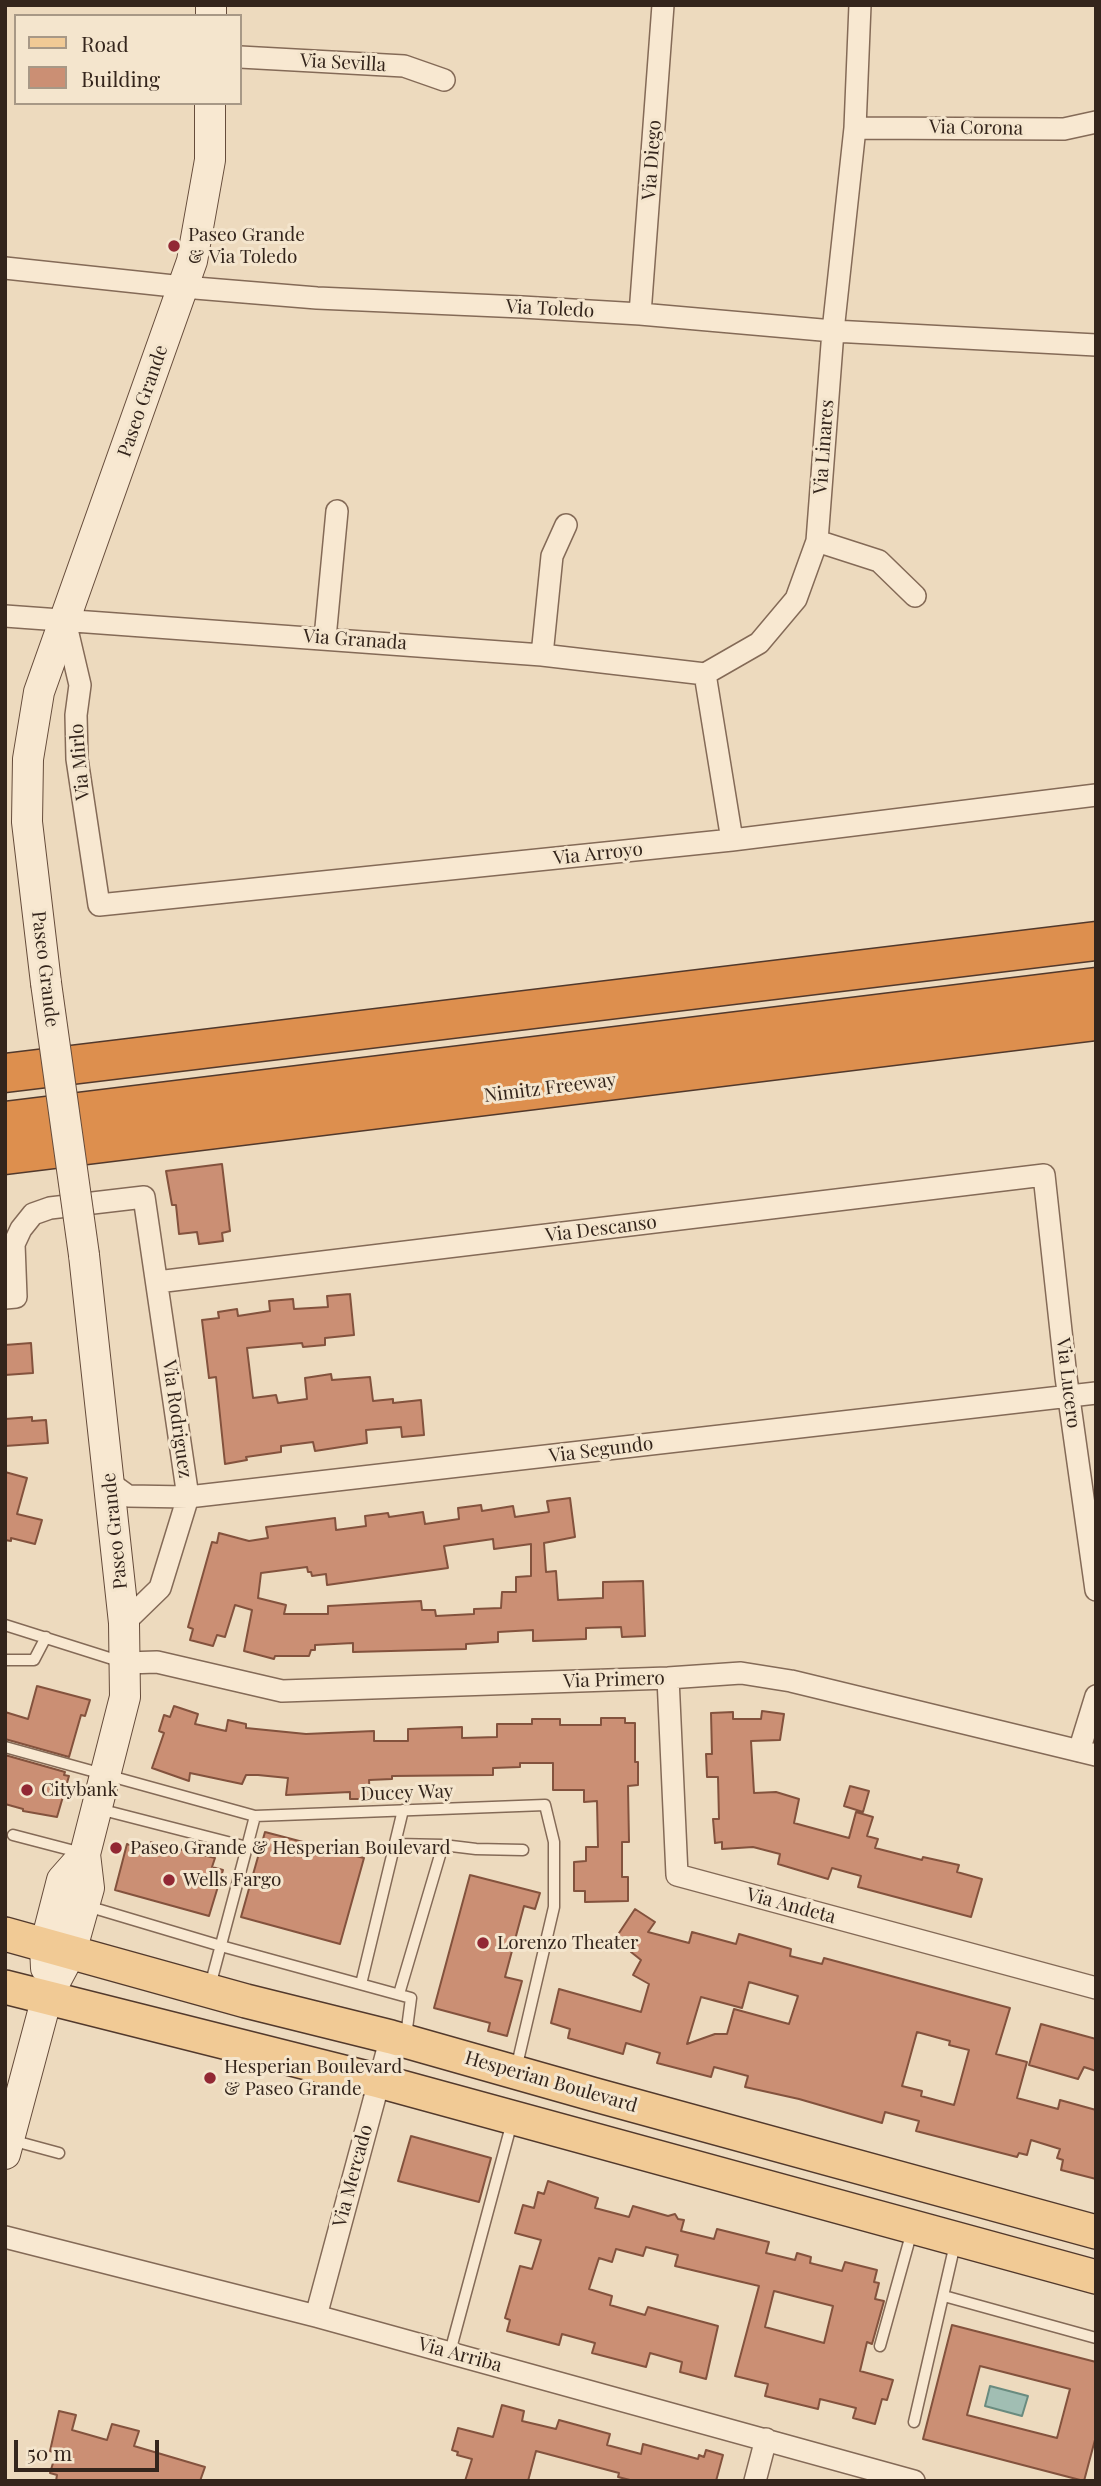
<!DOCTYPE html>
<html>
<head>
<meta charset="utf-8">
<style>
	body { margin:0 }
	#map { position:relative; width:1101px; height:2486px; overflow:hidden; background:#eddabe; font-family:"Playfair Display",serif }
	canvas { display:block }
	.frame { position:absolute; inset:0; border:7px solid #34251c; pointer-events:none }
	.legend { position:absolute; left:14px; top:14px; width:228px; height:91px; box-sizing:border-box; background:#f4e5cd; border:2px solid #a79886; margin:0; padding:9px 12px; list-style:none; font-size:21px; color:#34251c }
	.legend li { display:flex; align-items:center; gap:14px; height:35px }
	.legend b { width:35px; border:2px solid #a79886 }
	.scale { position:absolute; left:14px; top:2440px; width:145px; height:32px; box-sizing:border-box; border:4px solid #34251c; border-top:0; padding-left:9px; font-size:21px; line-height:24px; white-space:nowrap; color:#34251c; -webkit-text-stroke:5px #f4e5cd; paint-order:stroke }
</style>
</head>
<body>
<div id="map">
<canvas width="1101" height="2486"></canvas>
<div class="frame"></div>
<ul class="legend">
<li><b style="height:9px;background:#f1ca95"></b>Road</li>
<li><b style="height:19px;background:#cb8f74"></b>Building</li>
</ul>
<div class="scale">50 m</div>
</div>
<script>
const context = document.querySelector('canvas').getContext('2d');
context.lineJoin = 'round';
function paint(path, color) { context.fillStyle = color; context.fill(path, 'evenodd'); }
const poly = rows => new Path2D(rows.map(r => 'M' + r).join(''));
function stroke(path, color, width, dash) { context.strokeStyle = color; context.lineWidth = width; context.lineCap = dash ? 'butt' : 'round'; context.setLineDash(dash || []); context.stroke(path); }
function write(font, color, halo, rows, align = 'center') {
  context.font = font + ' "Playfair Display",serif'; context.lineWidth = 6; context.setLineDash([]); context.textBaseline = 'middle'; context.strokeStyle = halo; context.fillStyle = color; for (const [text, x, y, turn = 0] of rows) {
    context.save(); context.translate(x, y); context.rotate((+turn || 0) * Math.PI / 180); context.textAlign = isNaN(turn) ? turn : align; if (halo) context.strokeText(text, 0, 0); context.fillText(text, 0, 0); context.restore();
  }
}
const water = poly([
	[990,2386,1028,2396,1022,2416,985,2406,990,2386]
]);
paint(water, '#a1beb3');
stroke(water, '#698b7f', 2);
const building = poly([
	[222,1164,230,1231,222,1233,223,1241,199,1244,197,1232,179,1234,176,1205,172,1205,166,1171,222,1164],
	[350,1294,354,1335,325,1338,325,1345,303,1347,302,1343,247,1348,253,1398,276,1395,278,1403,307,1399,305,1378,331,1374,332,1380,370,1377,373,1401,393,1399,393,1403,421,1400,424,1435,402,1437,401,1427,366,1430,367,1443,315,1451,313,1442,281,1446,281,1452,246,1457,247,1460,225,1464,216,1377,209,1378,202,1320,219,1318,218,1312,237,1309,238,1316,270,1311,269,1301,293,1299,294,1309,328,1307,327,1296,350,1294],
	[31,1343,33,1373,5,1375,5,1345,31,1343],
	[32,1417,32,1421,46,1420,48,1443,5,1446,5,1419,32,1417],
	[5,1472,27,1478,17,1514,42,1520,35,1544,11,1538,11,1541,5,1540,5,1472],
	[570,1498,575,1537,544,1543,546,1572,556,1571,558,1600,603,1598,603,1582,643,1581,645,1636,622,1637,621,1627,586,1628,586,1639,533,1641,533,1630,498,1632,498,1642,466,1644,466,1649,353,1652,353,1643,315,1645,315,1650,311,1650,309,1656,275,1656,274,1659,244,1651,252,1610,235,1605,225,1637,217,1635,213,1646,190,1640,193,1629,188,1627,212,1542,217,1543,219,1533,249,1541,268,1538,266,1527,335,1518,336,1530,366,1526,365,1516,388,1513,389,1517,423,1512,425,1524,459,1519,458,1508,481,1505,482,1511,513,1506,515,1517,549,1512,547,1501,570,1498],
	[493,1539,494,1549,531,1544,531,1576,516,1577,516,1592,502,1592,501,1608,474,1609,474,1614,436,1616,435,1610,422,1610,421,1601,328,1606,328,1614,284,1614,286,1605,258,1598,261,1573,307,1567,308,1572,311,1572,312,1576,326,1574,327,1585,448,1568,444,1546,493,1539],
	[37,1686,90,1700,85,1716,81,1715,69,1757,5,1739,5,1712,28,1719,37,1686],
	[174,1706,198,1714,195,1724,226,1731,228,1720,246,1724,246,1728,306,1734,374,1731,374,1741,408,1741,408,1729,462,1727,462,1738,497,1737,497,1724,532,1724,532,1719,560,1719,560,1725,601,1725,601,1718,625,1718,625,1723,635,1723,635,1762,638,1762,638,1785,628,1786,629,1842,622,1842,622,1877,628,1877,628,1901,585,1902,585,1891,574,1891,574,1862,586,1861,586,1847,598,1847,597,1801,584,1802,584,1790,553,1790,553,1763,520,1763,520,1767,493,1768,493,1775,392,1776,392,1779,369,1780,370,1799,350,1799,350,1792,286,1795,288,1778,258,1775,246,1775,242,1784,190,1773,189,1781,152,1768,164,1733,159,1731,164,1715,170,1717,174,1706],
	[762,1711,784,1714,780,1740,751,1741,754,1793,776,1792,799,1799,794,1823,849,1838,856,1812,873,1817,867,1836,878,1839,875,1848,922,1860,923,1857,959,1865,957,1872,982,1879,971,1917,858,1887,861,1876,832,1868,828,1879,778,1864,780,1854,753,1847,722,1849,722,1842,715,1843,713,1819,719,1819,718,1777,707,1777,706,1754,712,1754,711,1713,733,1712,733,1719,761,1719,762,1711],
	[5,1755,65,1772,64,1775,69,1776,57,1817,23,1811,23,1809,5,1804,5,1755],
	[850,1786,869,1791,863,1812,844,1806,850,1786],
	[265,1832,364,1858,340,1944,241,1917,265,1832],
	[151,1842,215,1858,212,1867,223,1870,209,1916,115,1890,127,1844,148,1851,151,1842],
	[470,1875,540,1893,535,1909,524,1906,505,1977,522,1981,507,2036,488,2031,490,2023,434,2008,470,1875],
	[635,1909,655,1922,648,1932,689,1943,692,1932,736,1944,739,1934,791,1949,790,1956,822,1964,824,1958,1010,2008,996,2054,1027,2062,1017,2098,1058,2109,1060,2100,1096,2110,1096,2179,1061,2170,1063,2160,1057,2158,1060,2149,1031,2140,1027,2155,1019,2153,1017,2157,916,2131,919,2121,885,2112,882,2123,799,2099,745,2087,748,2076,714,2067,711,2077,657,2063,660,2053,626,2043,623,2054,568,2038,570,2029,551,2023,559,1989,641,2012,649,1984,633,1975,641,1960,631,1952,634,1948,617,1936,635,1909],
	[749,1982,798,1996,789,2024,734,2009,727,2034,715,2034,687,2044,701,1997,742,2008,749,1982],
	[917,2032,950,2041,949,2045,969,2050,954,2105,921,2096,922,2091,902,2086,917,2032],
	[1041,2024,1096,2039,1096,2071,1084,2067,1078,2079,1029,2065,1041,2024],
	[411,2136,491,2158,479,2202,398,2181,411,2136],
	[548,2181,598,2198,595,2208,629,2217,633,2206,668,2216,675,2214,678,2219,684,2220,681,2231,714,2239,717,2229,769,2242,766,2253,795,2260,797,2253,811,2257,810,2263,842,2271,845,2262,877,2270,874,2282,879,2283,875,2299,884,2301,872,2344,867,2342,860,2371,893,2380,887,2400,882,2399,875,2424,853,2418,856,2408,820,2399,818,2409,765,2396,768,2384,735,2376,759,2286,675,2266,678,2255,646,2247,643,2256,616,2249,612,2262,599,2258,589,2289,612,2296,610,2305,645,2315,648,2307,718,2326,706,2379,680,2372,682,2362,650,2353,646,2367,592,2353,595,2343,562,2334,559,2345,507,2331,510,2320,505,2318,520,2266,532,2269,541,2240,515,2233,523,2205,534,2208,538,2192,544,2194,548,2181],
	[774,2291,833,2306,824,2343,765,2327,774,2291],
	[952,2325,1096,2362,1096,2436,1084,2481,923,2439,952,2325],
	[980,2366,1070,2389,1057,2438,967,2415,980,2366],
	[502,2405,524,2411,522,2421,556,2429,559,2420,610,2434,607,2445,641,2454,643,2444,698,2459,699,2455,704,2457,706,2450,723,2455,716,2481,634,2481,618,2477,619,2473,536,2451,528,2481,465,2481,472,2459,457,2455,458,2452,452,2450,458,2428,493,2437,502,2405],
	[59,2411,76,2415,72,2430,107,2440,112,2424,139,2431,134,2446,205,2467,200,2481,56,2481,57,2475,50,2473,56,2453,50,2451,59,2411]
]);
paint(building, '#cb8f74');
stroke(building, '#83523d', 2);
const lane = poly([
	[5,1625,122,1662],
	[5,1660,34,1660,46,1637],
	[5,1747,255,1816,545,1805,554,1842,554,1907,516,2069],
	[99,1809,247,1847,210,1986],
	[13,1835,82,1853],
	[396,1844,443,1845,399,1994],
	[443,1845,476,1849,523,1850],
	[247,1847,255,1816],
	[87,1906,221,1946,411,1998,406,2036],
	[361,1984,403,1810],
	[11,2140,59,2153],
	[944,2296,1096,2338],
	[880,2346,912,2231],
	[450,2352,512,2122],
	[914,2422,955,2244]
]);
const street = poly([
	[240,57,404,66,444,80],
	[855,128,1064,129,1096,122],
	[5,268,183,287,317,298,522,307,640,314,833,331,1096,345],
	[640,314,663,5],
	[817,541,879,561,915,596],
	[5,616,542,655,705,674],
	[65,621,80,685,76,715,77,759,99,905,732,840,1096,795],
	[325,638,337,511],
	[542,655,552,556,566,525],
	[732,840,705,674,759,643,796,599,817,541,833,331,855,128,860,5],
	[157,1282,1044,1175,1066,1377,1096,1590],
	[5,1298,16,1297,14,1244,21,1229,33,1214,50,1208,144,1197,188,1497,160,1588,124,1623],
	[110,1483,128,1496,188,1497,1096,1393],
	[126,1663,157,1662,282,1691,668,1678,741,1673,791,1681,1096,1755],
	[668,1678,677,1875,1096,1988],
	[1079,1751,1096,1696],
	[5,2237,316,2316,914,2481],
	[316,2316,391,2037],
	[755,2481,766,2439]
]);
const secondary = poly([
	[211,16,211,5],
	[46,983,27,822,28,759,39,692,192,261,210,160,210,103],
	[46,1968,45,1946,62,1880,85,1854],
	[5,2154,47,1997,71,1952,89,1888,85,1854,125,1697,124,1623,84,1255]
]);
const primary = poly([
	[5,1934,246,2001,391,2037,592,2094,1096,2232],
	[5,1987,379,2081,1096,2277]
]);
const highway = poly([
	[5,1073,1096,941],
	[5,1121,1096,987],
	[5,1155,1096,1021]
]);
stroke(lane, '#846a57', 13);
stroke(street, '#846a57', 24);
stroke(secondary, '#664c3b', 32);
stroke(primary, '#52392c', 36);
stroke(highway, '#52392c', 41);
stroke(lane, '#f8e8d1', 10);
stroke(street, '#f8e8d1', 21);
stroke(secondary, '#f8e8d1', 30);
stroke(primary, '#f1ca95', 33);
stroke(highway, '#dd8f4e', 38);
const secondaryBridge = poly([
	[46,983,84,1255]
]);
stroke(secondaryBridge, '#664c3b', 32, []);
stroke(secondaryBridge, '#f8e8d1', 30);
for (const [x, y, r, color] of [
	[174,246,7,"#922834"],
	[27,1790,7,"#922834"],
	[116,1848,7,"#922834"],
	[169,1880,7,"#922834"],
	[483,1943,7,"#922834"],
	[210,2078,7,"#922834"]
]) { const dot = new Path2D(); dot.arc(x, y, r, 0, 2 * Math.PI); context.fillStyle = color; context.fill(dot); stroke(dot, '#f4e5cd', 2.5); }
write('19px', '#34251c', '#f4e5cd', [
	["Via Sevilla",343,63,3],
	["Via Corona",976,128,1],
	["Via Diego",652,160,-86],
	["Via Toledo",550,309,3],
	["Paseo Grande",143,401,-71],
	["Via Linares",824,447,-86],
	["Via Granada",355,640,4],
	["Via Mirlo",80,762,-95],
	["Via Arroyo",598,854,-6],
	["Paseo Grande",45,969,83],
	["Nimitz Freeway",550,1088,-7],
	["Via Descanso",601,1229,-7],
	["Via Lucero",1068,1383,83],
	["Via Rodriguez",177,1419,82],
	["Via Segundo",601,1450,-7],
	["Paseo Grande",115,1531,-96],
	["Via Primero",614,1680,-2],
	["Ducey Way",407,1793,-2],
	["Via Andeta",791,1906,15],
	["Hesperian Boulevard",551,2082,16],
	["Via Mercado",353,2176,-75],
	["Via Arriba",460,2355,15]
]);
write('19px', '#34251c', '#f4e5cd', [
	["Paseo Grande",188,235],
	["& Via Toledo",188,257],
	["Citybank",41,1790],
	["Paseo Grande & Hesperian Boulevard",130,1848],
	["Wells Fargo",183,1880],
	["Lorenzo Theater",497,1943],
	["Hesperian Boulevard",224,2067],
	["& Paseo Grande",224,2089]
], 'left');
</script>
</body>
</html>
